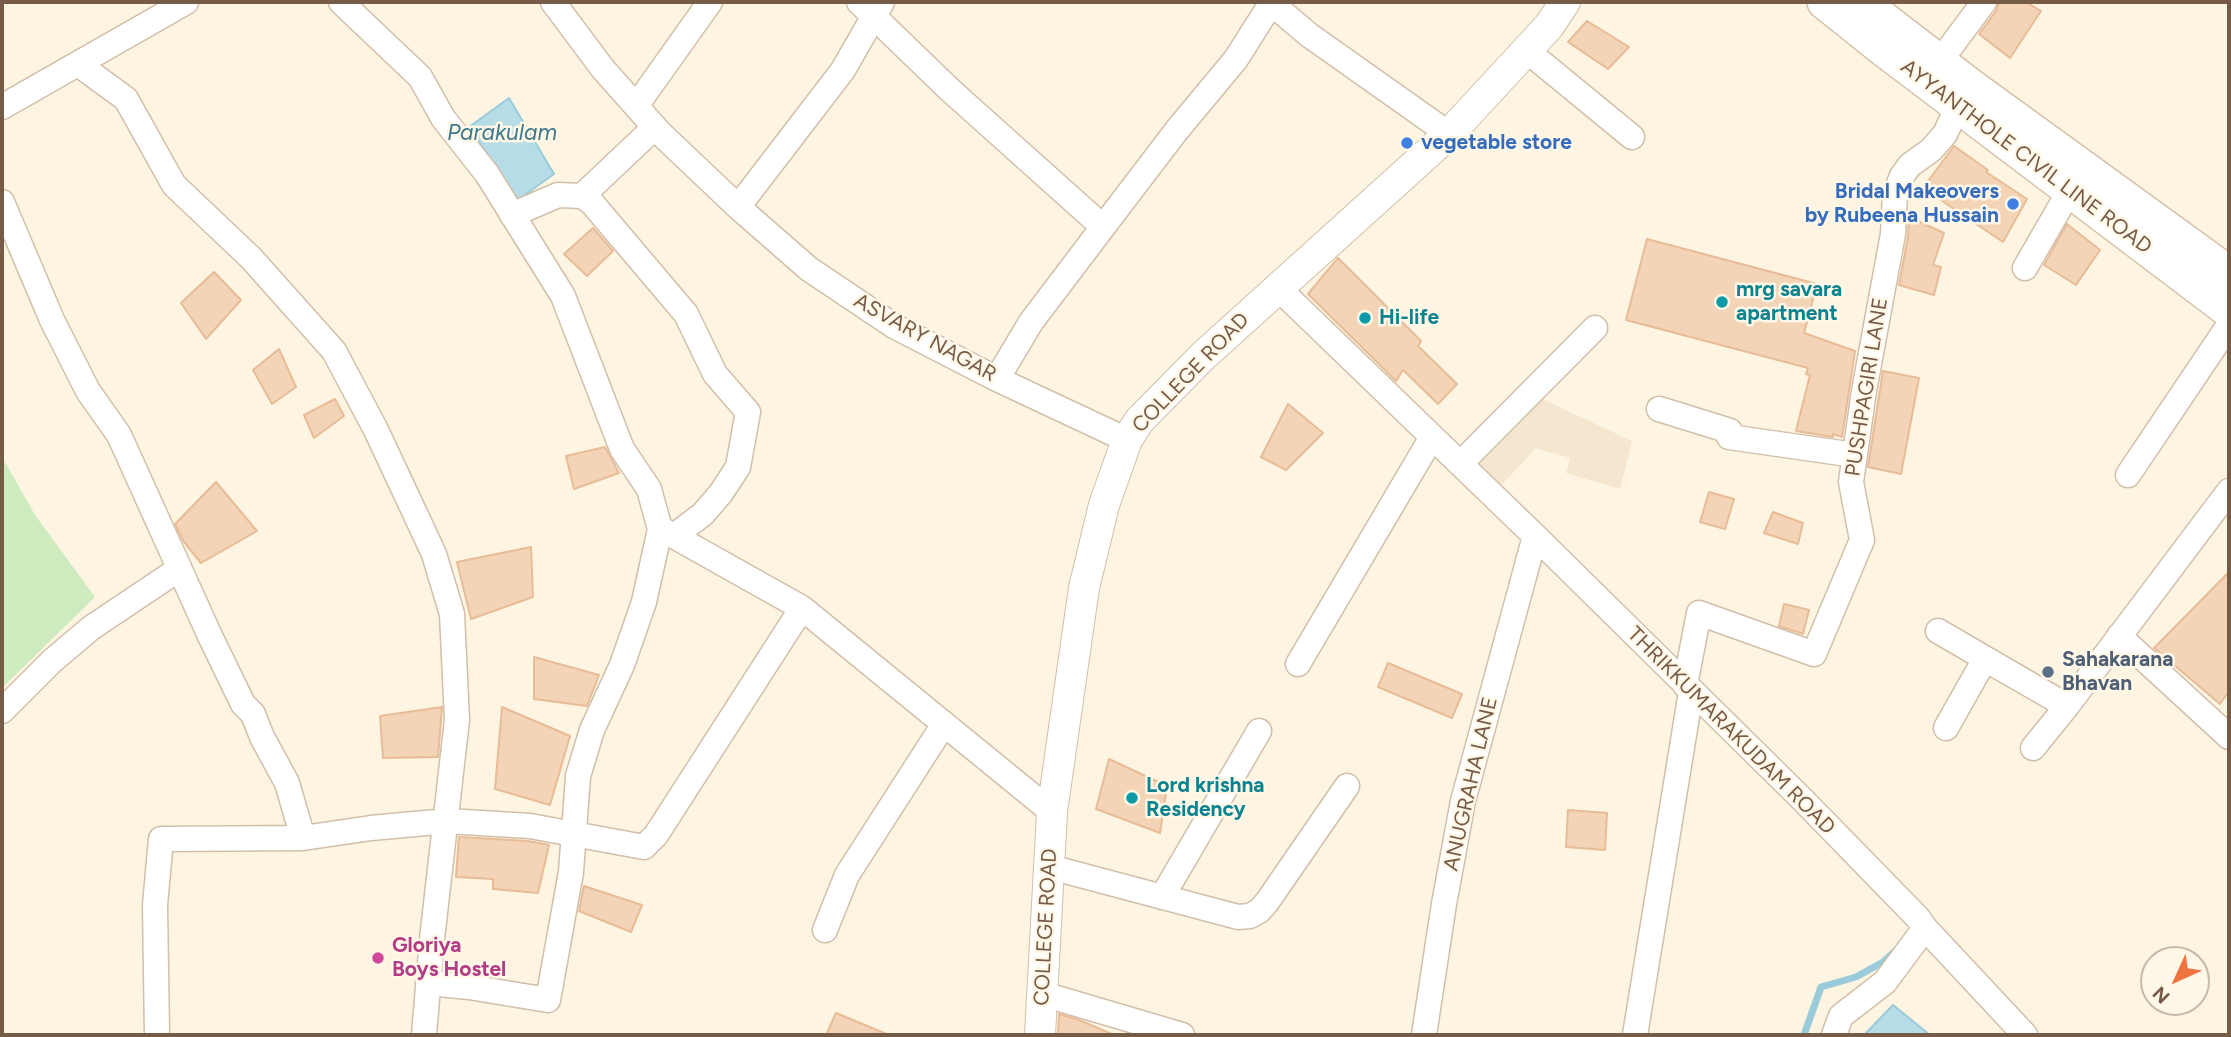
<!DOCTYPE html>
<html>
<head>
<meta charset="utf-8">
<style>
	body { margin:0 }
	#map { position:relative; width:2231px; height:1037px; overflow:hidden; background:#fdf4e1; font-family:Figtree,sans-serif }
	canvas { display:block }
	.frame { position:absolute; inset:0; border:4px solid #765b47; pointer-events:none }
	.north { position:absolute; left:2140px; top:946px; width:70px; height:70px; box-sizing:border-box; background:#fff8e8; border:2px solid #c8b9a8; border-radius:50%; rotate:225deg; font-size:19px; font-weight:700; line-height:28px; text-align:center; color:#765b47 }
	.north::after { content:''; display:block; margin:auto; width:24px; height:32px; background:#ee7340; clip-path:polygon(50% 0,100% 100%,50% 72%,0 100%) }
</style>
</head>
<body>
<div id="map">
<canvas width="2231" height="1037"></canvas>
<div class="frame"></div>
<div class="north">N</div>
</div>
<script>
const context = document.querySelector('canvas').getContext('2d');
context.lineJoin = 'round';
function paint(path, color) { context.fillStyle = color; context.fill(path, 'evenodd'); }
const poly = rows => new Path2D(rows.map(r => 'M' + r).join(''));
function stroke(path, color, width, dash) { context.strokeStyle = color; context.lineWidth = width; context.lineCap = dash ? 'butt' : 'round'; context.setLineDash(dash || []); context.stroke(path); }
function write(font, color, halo, rows, align = 'center') {
  context.font = font + ' Figtree,sans-serif'; context.lineWidth = 5; context.setLineDash([]); context.textBaseline = 'middle'; context.strokeStyle = halo; context.fillStyle = color; for (const [text, x, y, turn = 0] of rows) {
    context.save(); context.translate(x, y); context.rotate((+turn || 0) * Math.PI / 180); context.textAlign = isNaN(turn) ? turn : align; if (halo) context.strokeText(text, 0, 0); context.fillText(text, 0, 0); context.restore();
  }
}
paint(poly([
	[1521,389,1632,441,1620,489,1566,473,1570,458,1536,448,1498,489,1469,464]
]), '#f5e7cf');
paint(poly([
	[2,457,35,515,95,597,2,688]
]), '#ceebbf');
const water = poly([
	[509,98,554,174,518,200,469,127,509,98],
	[1893,1005,1930,1035,1864,1035,1893,1005]
]);
paint(water, '#b5dce7');
stroke(water, '#9acbda', 2);
stroke(poly([
	[1804,1035,1821,987,1856,977,1883,962,1894,952]
]), '#9acbda', 7);
const building = poly([
	[1999,2,2026,2,2041,11,2010,58,1979,34,1996,11,1999,2],
	[1587,21,1629,47,1608,69,1568,42,1587,21],
	[1954,146,1988,170,1986,172,2027,199,2003,242,1923,188,1954,146],
	[1909,217,1944,233,1933,265,1941,267,1934,295,1899,285,1908,237,1909,217],
	[2067,224,2100,250,2076,285,2044,265,2067,224],
	[593,228,613,251,587,276,564,254,593,228],
	[1647,239,1817,284,1804,333,1855,351,1842,437,1833,434,1833,437,1796,431,1810,375,1806,374,1808,368,1626,320,1647,239],
	[1338,258,1421,341,1418,346,1457,384,1438,404,1403,370,1396,381,1308,294,1338,258],
	[214,272,241,300,206,339,181,303,214,272],
	[279,349,296,387,272,404,253,370,279,349],
	[1883,371,1919,378,1901,474,1868,467,1883,371],
	[335,399,344,416,314,438,304,415,335,399],
	[1288,404,1323,433,1286,470,1261,457,1288,404],
	[605,447,619,473,574,489,566,456,605,447],
	[216,482,257,531,201,563,184,542,175,524,216,482],
	[1709,492,1734,499,1725,529,1700,522,1709,492],
	[1773,512,1803,523,1798,544,1764,533,1773,512],
	[531,547,533,597,471,619,457,562,531,547],
	[2229,572,2229,691,2220,704,2154,648,2229,572],
	[1784,604,1809,610,1803,634,1779,626,1784,604],
	[534,657,599,675,587,706,534,699,534,657],
	[1388,663,1462,694,1452,718,1378,687,1388,663],
	[442,707,438,757,383,758,380,716,442,707],
	[502,707,570,736,550,805,495,789,502,707],
	[1109,759,1167,786,1160,833,1096,809,1109,759],
	[1568,810,1607,813,1605,850,1566,847,1568,810],
	[459,837,528,841,549,845,538,893,493,889,493,879,456,877,459,837],
	[584,886,642,905,631,932,579,911,584,886],
	[836,1013,889,1035,826,1035,836,1013],
	[1059,1014,1079,1020,1114,1035,1058,1035,1059,1014]
]);
paint(building, '#f4d4b7');
stroke(building, '#e7bc97', 2);
const minor = poly([
	[341,2,420,77,443,118,487,174,563,296,622,449,649,489,660,529,644,602,622,665,592,730,578,776,571,872,548,1000,469,987,428,983],
	[553,2,603,69,659,132,738,207],
	[859,2,950,90,1103,227,1177,130,1236,59,1272,2],
	[882,2,843,70,738,207,809,269,894,326,997,379,1127,440],
	[1270,2,1309,35,1449,134],
	[1526,50,1632,137],
	[1940,61,1984,2],
	[78,64,126,99,174,185,251,258,334,351,376,430,434,554,452,614,457,720,432,939,424,1035],
	[636,106,710,2],
	[2,107,186,2],
	[582,196,655,127],
	[2,202,52,320,88,391,119,435,210,636,243,704,253,714,262,737,287,783,303,838,371,828,447,821,530,826,644,847,656,835,802,608],
	[512,215,558,195,582,196,592,203,686,314,715,374,748,412,738,467,721,493,703,514,674,536],
	[2025,268,2070,190],
	[1277,287,1535,536,1802,799,1918,918,1925,928,2025,1035],
	[997,379,1031,322,1103,227],
	[1659,409,1730,431,1729,437,1855,455],
	[1460,464,1595,328],
	[2128,475,2229,325],
	[663,530,802,608,1052,812],
	[1938,631,2067,706,1985,659,1946,728],
	[2119,636,2229,737],
	[1298,664,1432,437],
	[1685,685,1699,613,1814,654,1862,540,1851,482,1864,391,1893,234,1895,193,1902,176,1910,165,1931,150,1945,134,1958,106],
	[2,711,52,661,91,628,179,569],
	[2033,748,2067,706,2229,491],
	[1050,867,1238,917,1250,916,1259,911,1267,902,1347,786],
	[1162,897,1259,731],
	[825,930,847,875,944,724],
	[1043,994,1182,1035],
	[157,1035,155,905,161,839,303,838],
	[1424,1035,1444,904,1463,801,1535,536],
	[1635,1035,1691,692],
	[1834,1035,1841,1016,1885,982,1925,928]
]);
const tertiary = poly([
	[1040,1035,1052,812,1084,588,1104,505,1127,440,1139,421,1202,357,1449,134,1549,26,1565,2]
]);
const secondary = poly([
	[1824,2,1884,50,2229,311],
	[1862,2,1970,85,2229,273]
]);
stroke(minor, '#d1bfaa', 27);
stroke(tertiary, '#d1bfaa', 32);
stroke(secondary, '#d4bfa7', 36);
stroke(minor, '#fff', 24);
stroke(tertiary, '#fff', 30);
stroke(secondary, '#fff', 33);
for (const [x, y, r, color] of [
	[1407,143,7,"#3f7fe0"],
	[2013,204,7,"#3f7fe0"],
	[1722,302,7,"#0f9aa8"],
	[1365,318,7,"#0f9aa8"],
	[2048,672,7,"#5c6f8a"],
	[1132,798,7,"#0f9aa8"],
	[378,958,7,"#d1479c"]
]) { const dot = new Path2D(); dot.arc(x, y, r, 0, 2 * Math.PI); context.fillStyle = color; context.fill(dot); stroke(dot, '#fff8e8', 2.5); }
write('bold 21px', '#366cbe', '#fff8e8', [
	["vegetable store",1421,143],
	["Bridal Makeovers",1999,192,"right"],
	["by Rubeena Hussain",1999,216,"right"]
], 'left');
write('21px', '#765b47', '#fff8e8', [
	["AYYANTHOLE CIVIL LINE ROAD",2026,157,37],
	["ASVARY NAGAR",925,338,29],
	["COLLEGE ROAD",1191,373,-46],
	["PUSHPAGIRI LANE",1867,387,-81],
	["THRIKKUMARAKUDAM ROAD",1731,731,45],
	["ANUGRAHA LANE",1471,784,-77],
	["COLLEGE ROAD",1046,927,-87]
]);
write('bold 21px', '#0d838f', '#fff8e8', [
	["mrg savara",1736,290],
	["apartment",1736,314],
	["Hi-life",1379,318],
	["Lord krishna",1146,786],
	["Residency",1146,810]
], 'left');
write('bold 21px', '#4e5e75', '#fff8e8', [
	["Sahakarana",2062,660],
	["Bhavan",2062,684]
], 'left');
write('bold 21px', '#b23c85', '#fff8e8', [
	["Gloriya",392,946],
	["Boys Hostel",392,970]
], 'left');
write('italic 23px', '#3f798b', '#fff8e8', [
	["Parakulam",502,133]
]);
</script>
</body>
</html>
